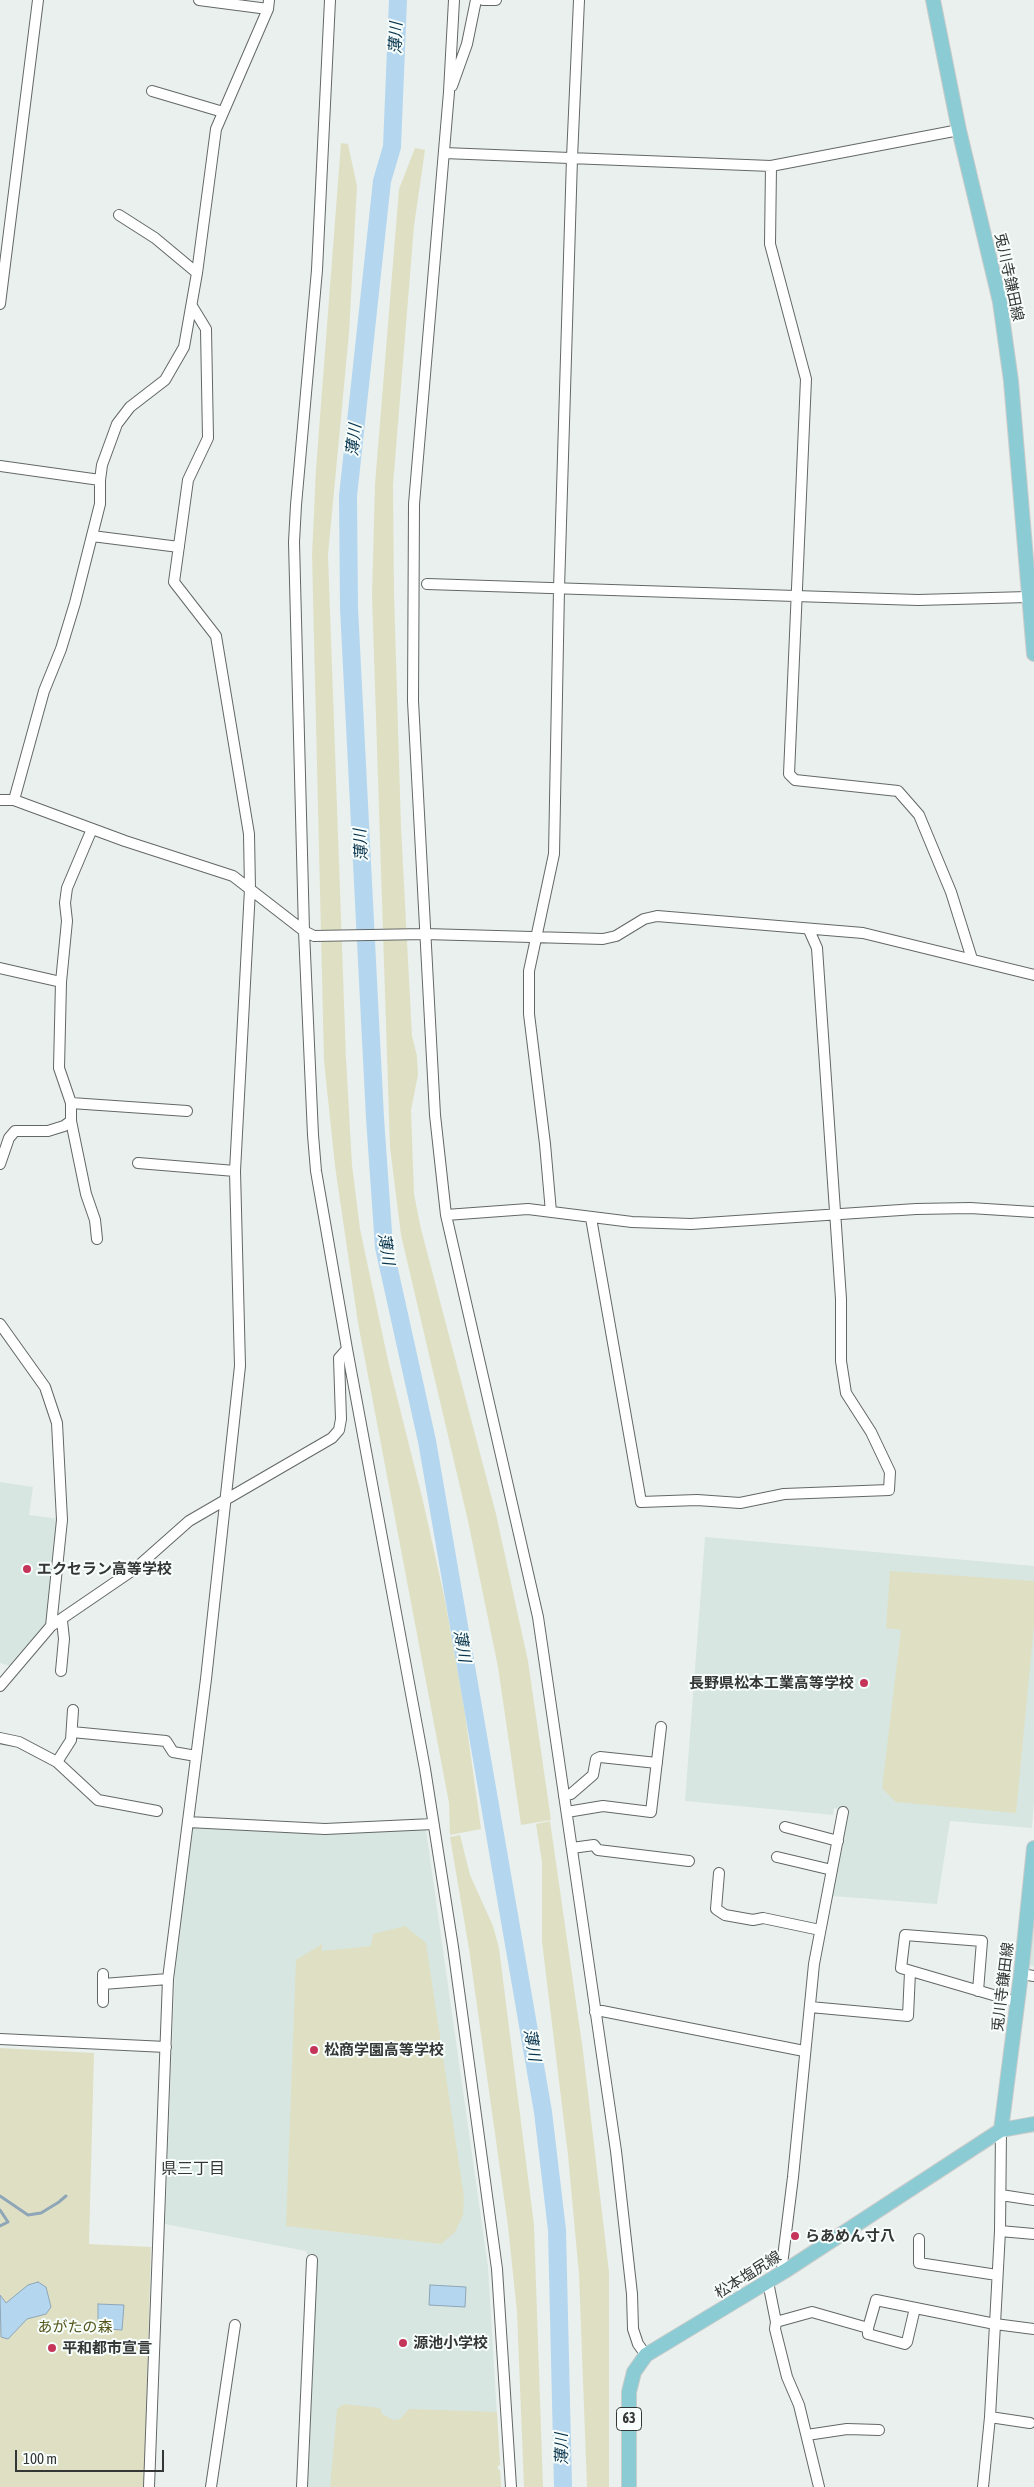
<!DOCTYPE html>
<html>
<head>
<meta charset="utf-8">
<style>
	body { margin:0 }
	#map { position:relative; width:1034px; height:2487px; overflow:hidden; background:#eaf0ee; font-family:"Asap Condensed",sans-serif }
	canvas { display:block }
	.scale { position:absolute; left:15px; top:2450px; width:149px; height:22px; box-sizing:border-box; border:2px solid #343736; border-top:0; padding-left:6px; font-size:15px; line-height:18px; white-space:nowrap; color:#343736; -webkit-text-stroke:4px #f7fefc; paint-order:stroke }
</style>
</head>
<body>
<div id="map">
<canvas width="1034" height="2487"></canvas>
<div class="scale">100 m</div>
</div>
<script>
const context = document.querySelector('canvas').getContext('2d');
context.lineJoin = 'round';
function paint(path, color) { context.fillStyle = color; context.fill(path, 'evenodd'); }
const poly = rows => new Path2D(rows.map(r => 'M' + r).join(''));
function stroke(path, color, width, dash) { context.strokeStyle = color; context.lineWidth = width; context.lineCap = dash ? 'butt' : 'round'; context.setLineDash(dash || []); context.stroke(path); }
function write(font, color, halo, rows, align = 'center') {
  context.font = font + ' "Asap Condensed","Noto Sans JP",sans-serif'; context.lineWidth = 4; context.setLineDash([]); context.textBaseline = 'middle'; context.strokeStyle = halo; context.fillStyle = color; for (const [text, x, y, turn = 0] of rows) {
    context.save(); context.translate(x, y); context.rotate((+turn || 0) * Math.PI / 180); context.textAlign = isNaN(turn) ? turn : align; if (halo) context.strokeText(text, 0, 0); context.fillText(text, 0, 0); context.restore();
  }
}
paint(poly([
	[0,1482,33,1487,29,1515,61,1519,49,1620,10,1666,0,1663],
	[705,1537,1034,1566,1034,1801,1032,1828,950,1821,937,1904,832,1896,845,1822,847,1822,849,1811,834,1808,833,1815,685,1801],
	[191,1827,340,1832,413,1828,426,1830,488,2267,500,2465,497,2467,500,2471,501,2487,308,2487,317,2257,308,2257,306,2251,165,2224,175,1970],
	[1034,1894,1034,1966,1027,1965]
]), '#d7e6e1');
paint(poly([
	[341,143,348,144,357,186,349,333,328,555,346,1058,352,1165,360,1229,389,1365,423,1501,445,1600,464,1707,481,1829,450,1835,449,1803,358,1323,335,1166,324,1061,312,555,316,469],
	[415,148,425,150,414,226,393,485,394,593,401,827,412,1036,417,1056,418,1075,411,1110,414,1194,421,1229,496,1514,528,1661,551,1820,521,1825,498,1667,468,1521,401,1235,390,1147,372,595,375,484,399,189],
	[890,1571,1034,1581,1034,1625,1016,1813,896,1802,882,1788,901,1630,886,1628],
	[550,1821,583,2051,609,2272,609,2487,587,2487,579,2275,568,2155,542,1942,542,1862,536,1824],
	[460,1835,470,1875,493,1926,499,1948,534,2225,543,2487,524,2487,517,2312,508,2226,469,1949,450,1837],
	[405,1926,426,1943,464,2197,463,2215,455,2232,441,2244,286,2226,296,1960,322,1944,322,1951,371,1946,373,1934],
	[0,2048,94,2053,89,2244,151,2247,144,2487,0,2487],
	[344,2404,380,2408,382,2414,393,2420,400,2419,409,2409,497,2412,500,2465,497,2467,500,2471,501,2487,330,2487,337,2409]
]), '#dfe0c3');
const water = poly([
	[38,2282,46,2287,51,2307,46,2314,27,2319,8,2339,1,2337,0,2295,6,2303,28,2285,38,2282],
	[430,2285,466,2287,465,2307,429,2305,430,2285],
	[98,2304,124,2305,122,2330,98,2328,98,2304]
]);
paint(water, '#b4d6ef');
stroke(water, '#8ea6b8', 1);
stroke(poly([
	[0,2196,28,2215,41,2213,59,2202],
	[60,2201,66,2196],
	[0,2210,8,2222,0,2226]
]), '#8ea6b8', 3);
stroke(poly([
	[398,0,392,147,382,181,348,496,349,608,375,1118,384,1247,427,1441,543,2112,557,2230,563,2487]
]), '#b4d6ef', 18);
const minor = poly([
	[199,0,268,9],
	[330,0,317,270,296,505,294,542,304,931,313,1135,316,1171,347,1349,425,1769,453,1947,497,2269,511,2487],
	[454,0,449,92,414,504,413,701,435,1115,446,1215,538,1617,616,2151,632,2294,633,2329,638,2344,646,2355],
	[483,0,496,0],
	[452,86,467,44,476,0],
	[152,91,223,112],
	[444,153,771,166,959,130],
	[771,166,770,244,806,379,789,774,795,780,898,791,919,815,951,892,972,959],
	[119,215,155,238,197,273],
	[0,304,38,0],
	[0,466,100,480],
	[92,536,179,547],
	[427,584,918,600,1028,597],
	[0,800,14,800,125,841,233,876,304,931,314,936,425,934,603,939,616,936,644,919,657,916,863,933,1034,975],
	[14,800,44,691,61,649,75,603,100,504,100,480,102,465,117,424,130,407,165,380,184,347,197,273,216,129,268,9,269,0],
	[0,968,61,982],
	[71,1103,187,1111],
	[71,1121,86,1194,95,1220,97,1239],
	[138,1163,235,1171],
	[0,1164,9,1138,15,1131,48,1131,64,1126,71,1121,71,1103,59,1068,61,982,67,921,65,903,67,888,92,829],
	[551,1212,545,1144,529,1014,529,971,554,854,559,589,572,158,579,0],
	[446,1215,528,1209,632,1222,691,1224,916,1209,970,1208,1034,1212],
	[591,1218,641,1502,697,1500,740,1503,784,1494,889,1490,890,1472,871,1432,846,1393,841,1361,841,1299,817,948,809,930],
	[0,1324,45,1387,57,1423,62,1520,51,1626],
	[61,1671,64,1639,62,1621],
	[0,1686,51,1626,136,1568,189,1521,332,1438,339,1430,341,1419,339,1358,347,1349],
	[72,1732,166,1741,173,1752,196,1756],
	[0,1738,19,1742,57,1762,71,1740,73,1710],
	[57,1762,98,1800,157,1811],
	[564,1796,571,1794,593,1775,596,1759,600,1757,657,1763],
	[567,1812,603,1806,651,1812,661,1727],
	[188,1822,325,1829,433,1824],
	[785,1827,838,1841],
	[572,1848,594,1845,598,1850,689,1861],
	[777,1857,832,1870],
	[719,1873,716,1909,725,1915,753,1920,763,1918,820,1930],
	[1021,1974,1034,1976],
	[103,1984,168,1979],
	[978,1991,982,1941,905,1935,901,1968,1017,2002],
	[103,2002,103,1974],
	[810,2007,908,2016,910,1972],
	[595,2012,602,2011,804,2051],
	[0,2039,166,2047],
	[1001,2195,1034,2200],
	[1000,2231,1034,2234],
	[919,2239,919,2263,997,2275],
	[785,2271,782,2265,793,2177,814,1964,843,1812],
	[768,2282,776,2322,775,2329,787,2377,799,2405,819,2487],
	[776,2322,812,2312,868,2328,876,2300,995,2324,1034,2329],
	[868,2328,868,2334,905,2344,907,2342,915,2308],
	[990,2417,1030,2423],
	[807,2435,847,2429,879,2430],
	[149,2487,168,1979,206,1679,240,1366,235,1171,250,889,249,834,216,636,174,582,188,480,208,438,206,329,192,306],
	[211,2487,235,2325],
	[302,2487,312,2260],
	[983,2487,990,2417,1000,2231,1001,2130]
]);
const major = poly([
	[933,0,959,130,1000,302,1011,381,1034,654],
	[1001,2130,1021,1974,1034,1848],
	[629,2487,629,2392,634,2372,646,2355,785,2271,1001,2130,1034,2124]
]);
stroke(minor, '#636867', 12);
stroke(major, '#cacbcb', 16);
stroke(minor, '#fff', 10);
stroke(major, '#8bccd4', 14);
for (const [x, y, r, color] of [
	[27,1569,5,"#c53559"],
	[864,1683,5,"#c53559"],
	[314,2050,5,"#c53559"],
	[795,2236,5,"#c53559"],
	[403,2343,5,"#c53559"],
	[52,2348,5,"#c53559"]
]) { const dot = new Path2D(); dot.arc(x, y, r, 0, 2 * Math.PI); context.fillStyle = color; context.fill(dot); stroke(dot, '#f7fefc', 2); }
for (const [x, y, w] of [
	[629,2419,25]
]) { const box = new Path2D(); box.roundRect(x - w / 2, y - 11.5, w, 23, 4); context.fillStyle = '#f7fefc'; context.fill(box); stroke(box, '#343736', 1); }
write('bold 14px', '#343736', null, [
	["63",629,2419]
]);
write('15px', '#343736', '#f7fefc', [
	["兎川寺鎌田線",1009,277,78],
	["兎川寺鎌田線",1003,1987,-83],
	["松本塩尻線",748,2275,-32]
]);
write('bold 15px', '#343736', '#f7fefc', [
	["エクセラン高等学校",37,1569],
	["長野県松本工業高等学校",854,1683,"right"],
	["松商学園高等学校",324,2050],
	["らあめん寸八",805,2236],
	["源池小学校",413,2343],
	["平和都市宣言",62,2348]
], 'left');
write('15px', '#545418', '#f7fefc', [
	["あがたの森",75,2327]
]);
write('italic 16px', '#07334c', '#f7fefc', [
	["薄川",396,38,-88],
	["薄川",354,440,-84],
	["薄川",361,845,-93],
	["薄川",386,1249,81],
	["薄川",462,1646,80],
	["薄川",532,2045,80],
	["薄川",562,2449,-91]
]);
write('16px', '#343736', '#f7fefc', [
	["県三丁目",193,2169]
]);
</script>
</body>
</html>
